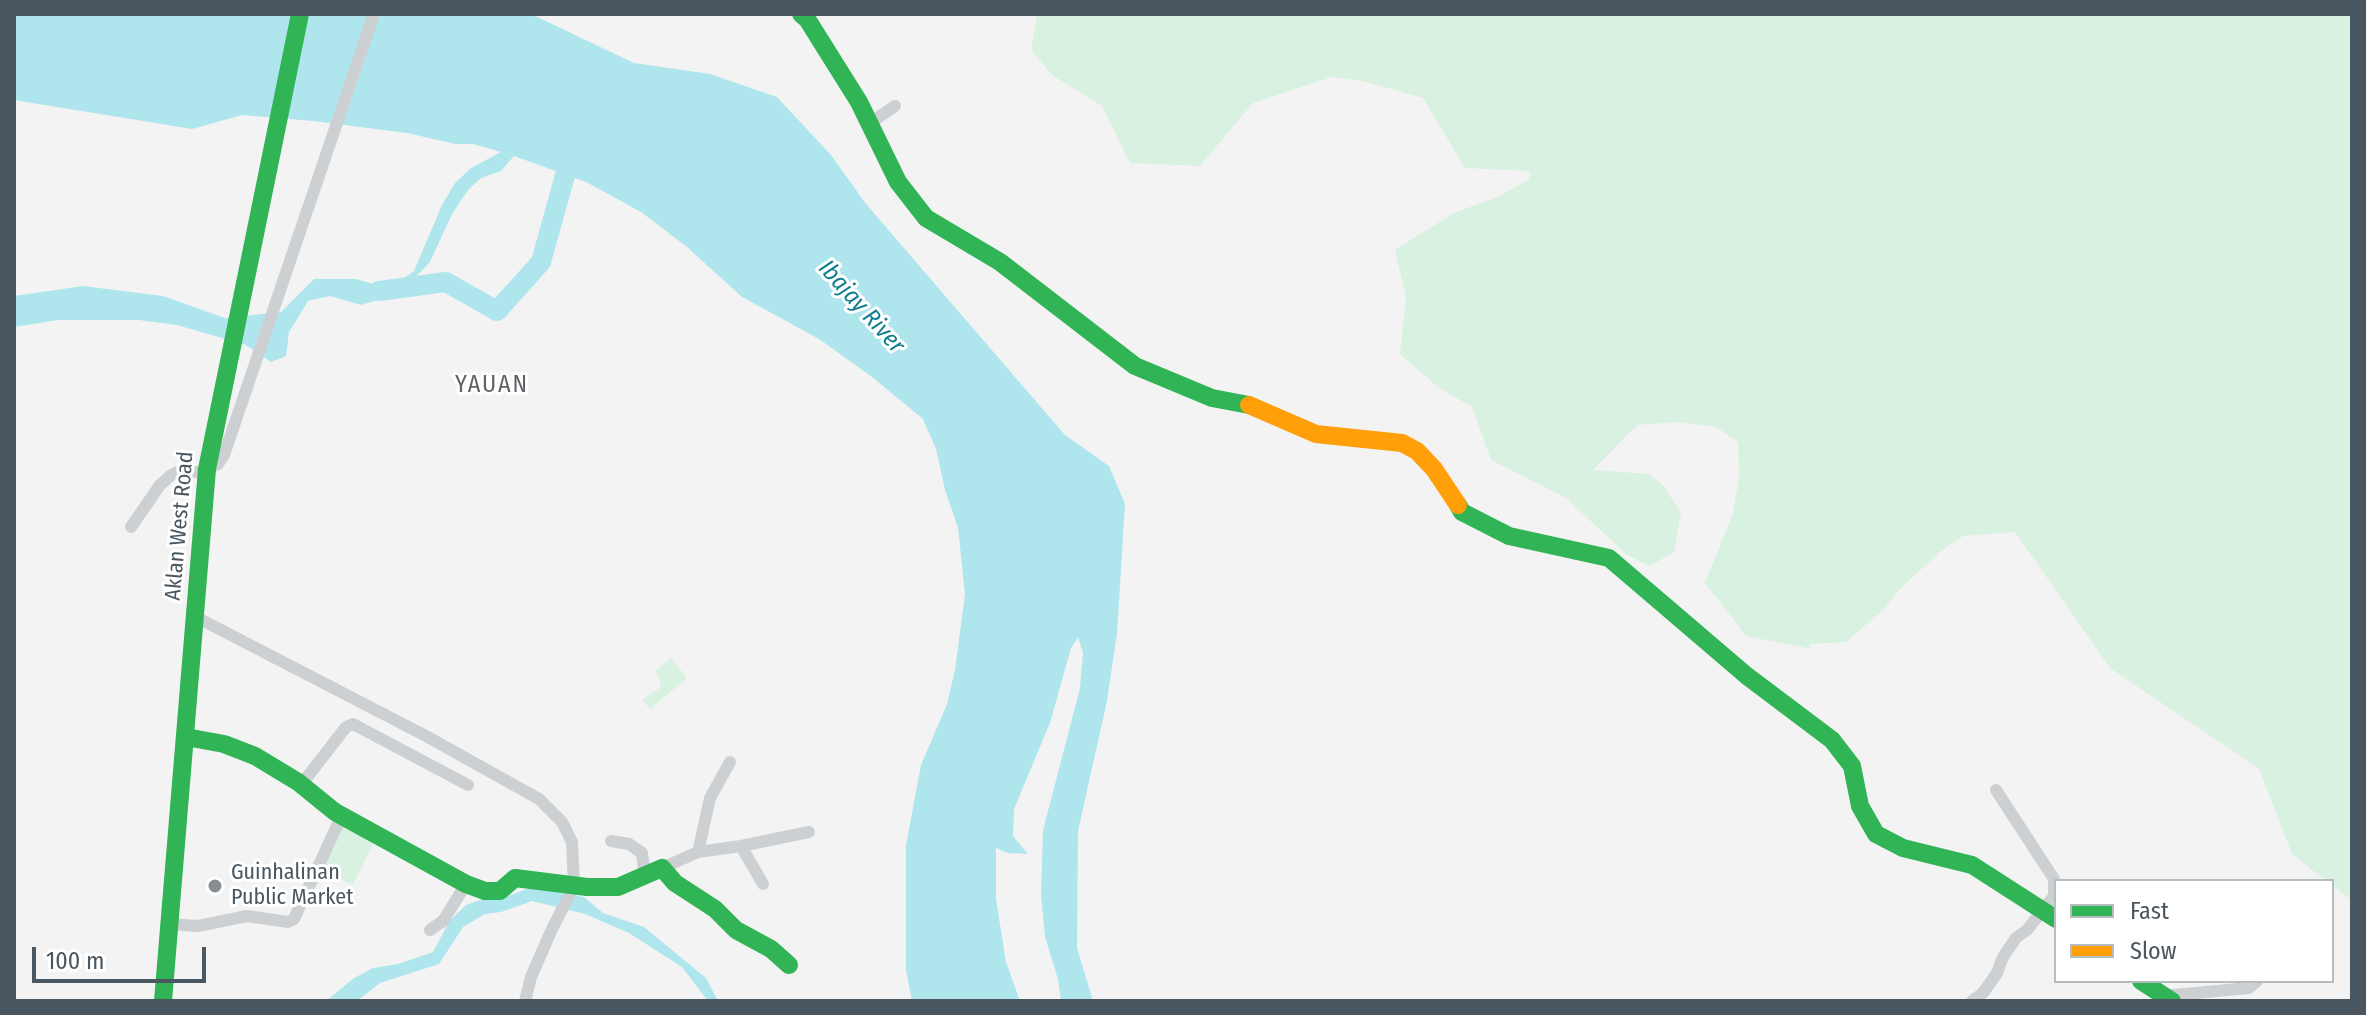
<!DOCTYPE html>
<html>
<head>
<meta charset="utf-8">
<style>
	body { margin:0 }
	#map { position:relative; width:2366px; height:1015px; overflow:hidden; background:#f4f3f3; font-family:"Fira Sans Condensed",sans-serif }
	canvas { display:block }
	.frame { position:absolute; inset:0; border:16px solid #4a5760; pointer-events:none }
	.legend { position:absolute; left:2054px; top:879px; width:280px; height:104px; box-sizing:border-box; background:#fff; border:2px solid #b7bcbf; margin:0; padding:10px 14px; list-style:none; font-size:24px; color:#4a5760 }
	.legend li { display:flex; align-items:center; gap:16px; height:40px }
	.legend b { width:40px; border:2px solid #b7bcbf }
	.scale { position:absolute; left:32px; top:947px; width:174px; height:36px; box-sizing:border-box; border:4px solid #4a5760; border-top:0; padding-left:10px; font-size:24px; line-height:28px; white-space:nowrap; color:#4a5760; -webkit-text-stroke:6px #fff; paint-order:stroke }
</style>
</head>
<body>
<div id="map">
<canvas width="2366" height="1015"></canvas>
<div class="frame"></div>
<ul class="legend">
<li><b style="height:10px;background:#30b455"></b>Fast</li>
<li><b style="height:10px;background:#ff9f0a"></b>Slow</li>
</ul>
<div class="scale">100 m</div>
</div>
<script>
const context = document.querySelector('canvas').getContext('2d');
context.lineJoin = 'round';
function paint(path, color) { context.fillStyle = color; context.fill(path, 'evenodd'); }
const poly = rows => new Path2D(rows.map(r => 'M' + r).join(''));
function stroke(path, color, width, dash) { context.strokeStyle = color; context.lineWidth = width; context.lineCap = dash ? 'butt' : 'round'; context.setLineDash(dash || []); context.stroke(path); }
function write(font, color, halo, rows, align = 'center') {
  context.font = font + ' "Fira Sans Condensed",sans-serif'; context.lineWidth = 6; context.setLineDash([]); context.textBaseline = 'middle'; context.strokeStyle = halo; context.fillStyle = color; for (const [text, x, y, turn = 0] of rows) {
    context.save(); context.translate(x, y); context.rotate((+turn || 0) * Math.PI / 180); context.textAlign = isNaN(turn) ? turn : align; if (halo) context.strokeText(text, 0, 0); context.fillText(text, 0, 0); context.restore();
  }
}
paint(poly([
	[1037,14,2352,14,2352,900,2332,885,2332,881,2326,881,2292,854,2259,769,2110,668,2015,532,1963,536,1940,552,1903,586,1883,610,1846,642,1809,644,1812,649,1746,636,1705,583,1732,516,1739,480,1738,442,1716,427,1678,422,1637,425,1593,470,1649,474,1663,485,1681,513,1674,552,1650,566,1627,555,1566,498,1491,460,1472,407,1439,388,1400,354,1406,298,1395,250,1454,213,1500,196,1529,179,1530,171,1465,168,1423,98,1363,81,1332,77,1253,103,1200,166,1130,163,1102,106,1052,75,1031,50],
	[671,658,687,678,650,709,642,700,658,689,661,683,655,671],
	[343,820,376,838,353,885,319,870]
]), '#d9f1e0');
paint(poly([
	[14,14,531,14,634,63,710,74,777,97,831,155,866,204,1065,435,1109,466,1125,504,1117,633,1107,701,1078,831,1077,948,1093,1001,1061,1001,1058,979,1045,937,1041,895,1043,830,1080,688,1083,653,1078,637,1071,648,1050,723,1014,809,1013,836,1028,854,1008,853,996,848,996,899,1006,962,1020,1001,912,1001,906,970,906,845,921,765,947,704,955,670,965,594,958,528,945,490,936,449,923,419,872,377,819,339,742,297,687,247,641,212,586,182,514,156,501,171,481,178,468,190,452,214,430,262,400,293,361,305,330,296,308,301,289,332,286,356,271,362,246,345,177,325,139,320,58,320,14,327,14,296,83,286,163,296,225,318,281,312,314,279,356,279,377,285,396,284,414,271,442,205,455,183,471,168,501,152,473,144,455,144,407,133,313,121,242,115,192,129,14,100],
	[532,887,584,897,603,913,644,927,706,978,718,1001,708,1001,682,967,629,933,585,914,532,901,501,912,485,914,463,927,439,964,380,983,357,1001,326,1001,354,978,373,968,398,964,433,952,450,920,466,905,480,900,503,898]
]), '#afe6ed');
stroke(poly([
	[379,291,446,282,497,311,541,262,572,150]
]), '#afe6ed', 20);
stroke(poly([
	[870,123,895,106],
	[207,469,218,464,224,455,374,14],
	[131,527,160,485,170,476,177,472,206,472],
	[196,617,426,736,539,799,562,822,572,842,574,886,552,929,531,977,525,1001],
	[301,785,346,727,353,724,468,785],
	[611,841,629,844,642,853,645,877],
	[741,846,809,832],
	[698,852,710,798,730,762],
	[662,868,698,852,741,846,763,884],
	[169,924,198,926,247,916,288,922,294,919,342,815],
	[430,930,443,921,466,884],
	[2163,996,2249,988,2257,981],
	[1972,1001,1983,993,1997,973,2003,957,2016,938,2027,930,2054,896,2054,879,1996,790]
]), '#cdd0d2', 12);
stroke(poly([
	[801,14,807,19,859,102,898,182,926,218,1000,262,1135,366,1212,398,1249,405],
	[1458,505,1462,512,1509,536,1609,558,1747,676,1832,740,1852,766,1860,806,1876,834,1903,848,1972,865,2056,919],
	[186,737,224,744,255,756,298,782,335,812,466,884,485,891,500,891,515,878,587,887,618,887,662,868,675,883,715,909,736,930,771,949,789,965],
	[2141,981,2172,1001],
	[163,1001,207,469,300,14]
]), '#30b455', 18);
stroke(poly([
	[1249,405,1316,434,1402,443,1417,451,1434,469,1458,505]
]), '#ff9f0a', 18);
for (const [x, y, r, color] of [
	[215,886,8,"#868e93"]
]) { const dot = new Path2D(); dot.arc(x, y, r, 0, 2 * Math.PI); context.fillStyle = color; context.fill(dot); stroke(dot, '#fff', 3); }
write('22px', '#4a5760', '#fff', [
	["Aklan West Road",180,526,-85]
]);
write('22px', '#4a5760', '#fff', [
	["Guinhalinan",231,873],
	["Public Market",231,898]
], 'left');
write('italic 24px', '#0f7f8f', '#fff', [
	["Ibajay River",861,307,48]
]);
context.letterSpacing = '2px';
write('24px', '#5f6367', '#fff', [
	["YAUAN",492,385]
]);
context.letterSpacing = '0px';
</script>
</body>
</html>
